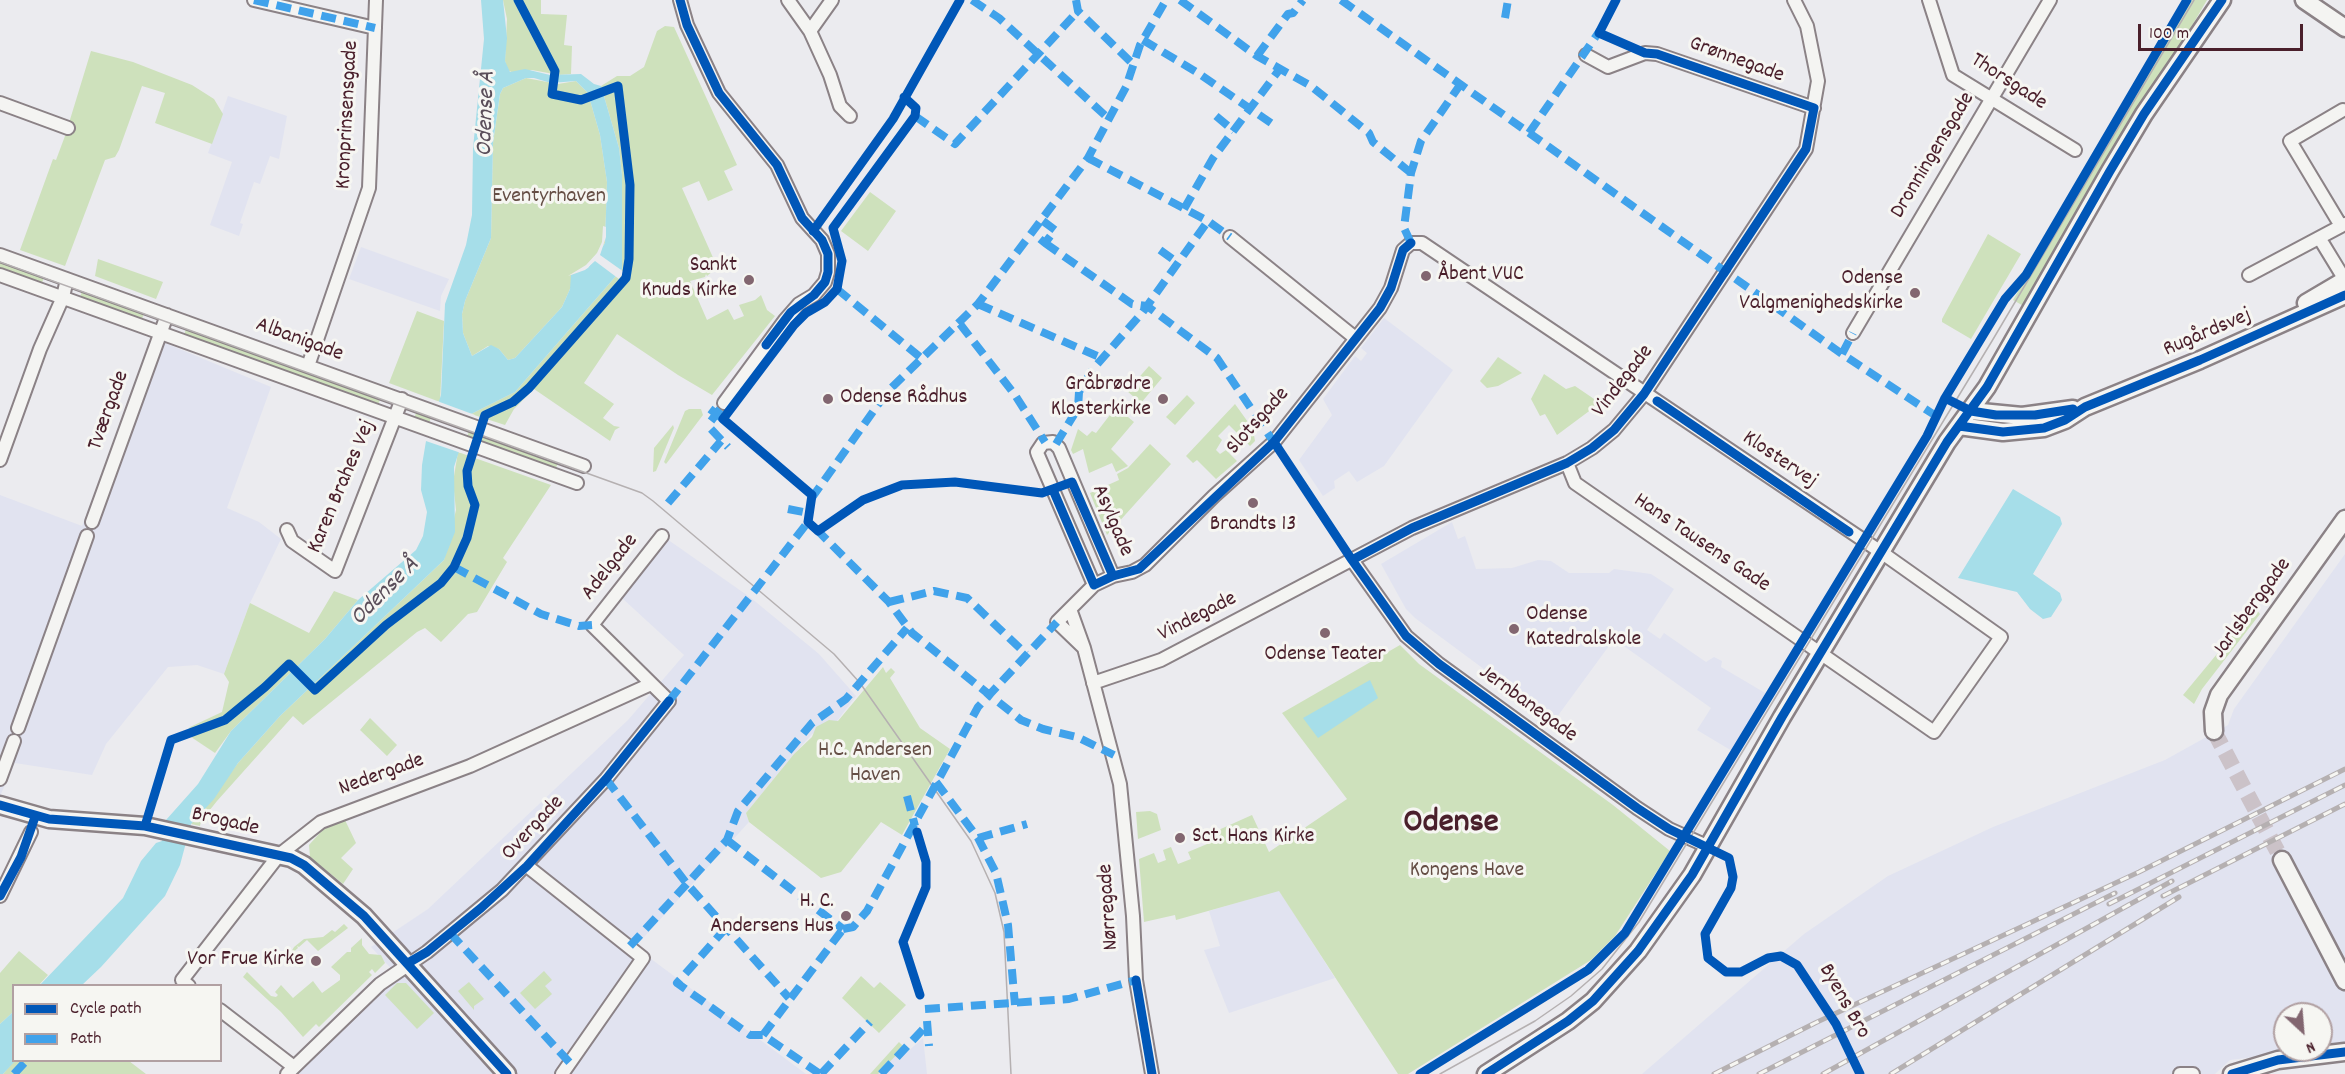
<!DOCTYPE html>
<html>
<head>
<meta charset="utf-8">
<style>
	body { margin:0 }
	#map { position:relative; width:2345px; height:1074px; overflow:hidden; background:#ebebef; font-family:Dekko,sans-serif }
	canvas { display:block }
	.legend { position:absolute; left:12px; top:984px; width:210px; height:78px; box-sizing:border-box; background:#f6f6f2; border:2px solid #b1a0a2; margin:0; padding:8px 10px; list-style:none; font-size:18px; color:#4a1f2b }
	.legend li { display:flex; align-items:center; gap:12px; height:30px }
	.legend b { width:30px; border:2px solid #b1a0a2 }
	.north { position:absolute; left:2273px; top:1002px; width:60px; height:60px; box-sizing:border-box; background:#f6f6f2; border:2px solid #b1a0a2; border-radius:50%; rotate:154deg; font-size:16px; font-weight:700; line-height:24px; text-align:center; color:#4a1f2b }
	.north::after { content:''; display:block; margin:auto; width:21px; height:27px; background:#826670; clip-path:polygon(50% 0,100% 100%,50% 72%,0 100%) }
	.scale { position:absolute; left:2138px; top:24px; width:165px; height:27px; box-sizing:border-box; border:3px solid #4a1f2b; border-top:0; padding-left:8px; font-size:18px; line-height:21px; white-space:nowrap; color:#4a1f2b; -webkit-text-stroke:4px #f6f6f2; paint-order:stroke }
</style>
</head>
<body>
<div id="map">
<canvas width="2345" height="1074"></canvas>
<ul class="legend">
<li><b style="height:8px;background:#0057b8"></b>Cycle path</li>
<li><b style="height:8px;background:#40a2eb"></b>Path</li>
</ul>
<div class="north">N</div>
<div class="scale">100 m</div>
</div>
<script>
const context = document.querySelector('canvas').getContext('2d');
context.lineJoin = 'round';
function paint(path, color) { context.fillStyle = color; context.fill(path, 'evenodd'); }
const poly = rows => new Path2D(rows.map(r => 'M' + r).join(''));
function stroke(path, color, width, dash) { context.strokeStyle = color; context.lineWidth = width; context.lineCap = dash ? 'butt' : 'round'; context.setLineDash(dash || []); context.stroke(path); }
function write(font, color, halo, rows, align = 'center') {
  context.font = font + ' Dekko,sans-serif'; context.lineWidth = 6; context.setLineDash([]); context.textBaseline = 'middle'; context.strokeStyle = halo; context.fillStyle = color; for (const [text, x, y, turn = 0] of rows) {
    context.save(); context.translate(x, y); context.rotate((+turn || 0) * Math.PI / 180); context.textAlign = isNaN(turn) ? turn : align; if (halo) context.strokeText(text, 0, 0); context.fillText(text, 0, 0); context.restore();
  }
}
paint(poly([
	[228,96,287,116,279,159,270,156,260,184,254,182,240,223,243,224,239,236,210,225,232,162,208,153],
	[361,247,449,279,441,296,440,311,349,279],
	[1384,318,1453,370,1384,466,1357,482,1349,471,1334,481,1335,488,1323,496,1299,460,1332,415,1323,399,1355,356,1361,361,1367,353,1361,348],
	[153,338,271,387,227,508,259,522,281,539,250,603,224,674,197,665,168,667,106,744,92,775,15,763,0,796,0,495,82,526],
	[1452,522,1458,539,1465,536,1476,569,1512,568,1538,560,1551,561,1569,573,1609,573,1614,569,1651,574,1674,589,1647,630,1660,639,1664,633,1706,662,1714,657,1722,661,1721,667,1767,694,1732,751,1697,730,1711,708,1614,639,1554,721,1415,618,1406,609,1381,564],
	[667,539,751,598,819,654,856,696,837,721,812,734,794,754,746,813,749,822,635,947,806,1074,296,1074,399,977,371,947,428,909,628,720,684,655,622,598],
	[2345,554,2345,1046,2321,1049,2321,1014,2285,1014,2285,1050,2310,1050,2230,1060,2215,1074,1642,1074,1804,934,1888,876,1993,827,2165,760,2228,725,2234,709],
	[1279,890,1335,978,1229,1013,1204,950,1220,946,1209,911],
	[923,1038,927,1074,875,1074,898,1048,905,1054]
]), '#e1e3f0');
paint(poly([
	[503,0,541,0,541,14,567,15,564,45,572,46,571,74,559,75,532,70,514,73,507,70,505,61,507,19],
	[2192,0,2207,0,2027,308,2013,300],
	[665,26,674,27,737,165,724,171,733,190,708,201,699,181,682,188,719,271,714,270,707,276,706,274,705,277,690,281,707,320,728,309,734,320,744,316,739,305,755,300,761,295,767,310,775,316,712,395,678,375,617,334,584,383,614,404,603,418,614,426,620,427,615,430,610,441,534,389,514,409,505,425,471,414,515,392,622,269,622,175,619,148,601,86,617,76,630,76,644,67,657,31],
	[91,51,133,62,192,85,214,99,223,114,212,144,155,123,165,93,142,86,119,150,115,157,105,160,65,266,20,250,53,159,56,160,65,136],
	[526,78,558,84,576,81,588,93,600,135,607,182,605,243,570,289,562,307,515,358,508,360,499,349,488,346,472,356,463,333,462,314,465,301,491,238,493,143,500,94,503,88],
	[870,192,896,211,868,251,841,231],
	[1988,234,2021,254,1971,339,1942,322,1942,319],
	[0,258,45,274,41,286,0,271],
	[98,259,163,282,156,299,95,276],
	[83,288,145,310,141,322,79,300],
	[417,311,444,321,440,402,389,383],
	[187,326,382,395,377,407,183,338],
	[1498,357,1522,373,1498,386,1487,388,1480,381],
	[1149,366,1162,378,1141,403,1127,391],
	[1544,374,1566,389,1575,386,1600,403,1557,435,1545,414,1540,416,1531,399],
	[1187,395,1195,403,1175,425,1166,417],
	[1235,404,1253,429,1255,441,1250,446,1229,425,1218,436,1222,440,1216,450,1220,454,1226,450,1237,461,1216,479,1197,460,1193,463,1186,456],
	[1116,407,1134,422,1111,449,1128,466,1116,472,1112,463,1089,473,1083,449,1073,454,1071,450,1078,429,1087,436,1092,431,1096,433],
	[418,408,559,461,555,470,413,421],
	[689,409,701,409,703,415,666,464,664,462,685,411],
	[673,425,674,428,656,471,653,472,654,448],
	[1150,444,1171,464,1107,535,1090,493,1119,480,1117,474,1128,468],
	[458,452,551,485,503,558,507,562,477,612,468,614,441,642,425,628,417,632,303,725,293,716,217,801,201,821,200,826,191,824,238,763,280,716,444,560,456,510,453,482],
	[334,591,358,600,325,639,231,731,215,753,185,733,190,727,222,712,229,682,224,674,250,603,309,633],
	[2255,608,2260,614,2202,689,2194,704,2183,695],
	[1400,645,1419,664,1613,805,1670,851,1615,936,1591,960,1408,1074,1398,1074,1279,891,1176,920,1175,915,1144,922,1139,859,1154,853,1158,863,1166,860,1163,850,1171,847,1178,864,1191,859,1188,852,1212,842,1208,832,1212,830,1214,832,1252,815,1269,852,1347,799,1282,713],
	[883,667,886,673,891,668,895,672,890,678,920,728,950,749,902,835,881,822,841,872,821,878,749,822,746,813,794,754,812,737,816,727,829,720,838,721],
	[370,718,397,745,387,756,360,730],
	[1150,811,1157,814,1161,830,1138,839,1136,812],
	[345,820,356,843,341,858,353,869,343,884,310,857,309,845,327,825],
	[344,924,348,928,318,951,307,940,299,947,297,946,298,948,290,955,300,968,288,957,294,947,304,939,323,937,332,930,335,932],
	[362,938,362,945,369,954,381,955,385,963,375,973,372,969,369,972,372,975,319,1027,316,1024,303,1037,281,1012,243,977,247,972,271,996,276,997,278,995,275,992,281,985,293,998,313,981,322,993,340,980,340,975,331,967,347,952,351,952,351,948],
	[19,951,48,975,39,985,14,986,13,1012,0,1024,0,973],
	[544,971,552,980,545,986,552,994,535,1009,520,993],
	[861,976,874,988,880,982,906,1005,879,1033,842,998],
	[469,982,484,999,474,1006,474,1010,458,991],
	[397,983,406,983,434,1013,417,1029,385,995],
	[899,1042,904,1047,878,1074,870,1074],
	[15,1060,129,1061,146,1074,3,1074]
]), '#cee1bc');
paint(poly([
	[481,0,503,0,507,38,505,61,510,72,525,69,550,75,581,74,594,84,601,86,619,148,622,175,622,269,515,392,471,414,454,467,455,532,444,560,280,716,238,763,214,799,191,824,180,865,165,896,101,967,82,985,39,986,123,898,141,861,156,843,162,841,166,820,198,784,231,731,325,639,358,600,416,550,423,536,427,512,421,490,422,465,426,441,441,395,445,304,466,245,472,215,473,148,484,39],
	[526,78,534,78,551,83,576,81,588,93,600,135,607,182,605,243,588,268,571,275,570,289,562,307,515,358,508,360,499,349,491,345,472,356,463,333,462,314,465,301,491,238,493,143,500,94,503,88],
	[2013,489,2060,517,2062,524,2033,574,2060,593,2062,600,2051,617,2043,619,2030,609,2017,592,1958,578],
	[1370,680,1378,698,1318,738,1303,718],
	[13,1012,15,1061,3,1074,0,1074,0,1024]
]), '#a6dee9');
paint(poly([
	[603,226,606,227,606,237,600,255,624,272,619,279,595,261,585,270,568,276,586,265,597,253,602,242],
	[437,401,475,415,461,453,423,440]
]), '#ebebef');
stroke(poly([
	[2214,731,2282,860]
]), '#cbc2c8', 16, [16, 8]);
const street = poly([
	[254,0,375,28],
	[680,0,687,25,719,93,777,165,802,218,822,240,828,254,828,272,825,282,814,295,799,304,785,320,724,403],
	[788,0,810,31,830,75,840,106,850,116],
	[1929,0,1953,75,2075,150],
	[810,31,832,0],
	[1586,55,1608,67,1645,53,1657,54,1814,108],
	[0,103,68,128],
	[2341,226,2290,141,2343,110],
	[1230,237,1354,337],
	[2320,239,2345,280],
	[0,255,584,466],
	[0,275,577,483],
	[2249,275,2345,224],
	[1853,333,2050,0],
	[308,366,369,188,376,0],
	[0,460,40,349,63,297,67,279],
	[92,522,167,315],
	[287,530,292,541,335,571,402,399],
	[1352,560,1406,636,1439,664,1637,808,1669,829,1709,847],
	[1094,585,1038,455,1037,452,1043,443,1053,442,1059,448,1113,576],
	[1070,609,1084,648,1120,784,1133,916,1136,980,1152,1074],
	[1084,648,1057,622,1094,585,1113,576,1132,572,1145,565,1214,496,1274,442,1380,308,1391,288,1403,250,1411,243,1422,243,1881,552,2001,637,1934,732,1575,483,1567,463],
	[1093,683,1161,660,1412,528,1567,463,1592,448,1614,430,1644,394,1806,149,1818,81,1807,26,1794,0],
	[18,728,87,536],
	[0,779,14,741],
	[527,866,643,958,562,1074],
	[0,896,31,832],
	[189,986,182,980,279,855,321,822,470,766,651,684],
	[220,1010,294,1067],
	[287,1074,380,984,427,952,502,890,606,779,669,701,592,625,662,536],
	[2180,1074,2193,1074]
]);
const secondary = poly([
	[2304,0,2345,28],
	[2306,303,2345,280],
	[1971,411,2022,416,2073,409],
	[1959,426,2003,432,2044,428,2065,420,2085,407,2200,360,2345,295],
	[2214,731,2213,712,2219,695,2345,519],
	[0,805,49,819,145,826,291,858,304,865,364,916,507,1074],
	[2282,860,2345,981],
	[1486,1074,1568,1021,1593,1001,1638,951,1692,875,1782,717,1947,442,1987,387,2110,171,2144,114,2222,0],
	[2232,1074,2278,1060,2345,1052]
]);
stroke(street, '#8b8286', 16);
stroke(secondary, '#8b8286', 21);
stroke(street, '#f4f4f2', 12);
stroke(secondary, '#f4f4f2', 16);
stroke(poly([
	[0,262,642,493,653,501,834,654,860,683,971,841,995,893,1004,932,1011,1074],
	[1440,1074,1535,1021,1571,996,1602,969,1639,922,1992,341,2194,0]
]), '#b5b0b1', 1.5);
const rail = poly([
	[2163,896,2345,804],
	[2109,904,2345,785],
	[1714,1074,1815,1023,2139,872,2345,769],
	[1759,1074,2115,893],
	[1823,1074,2172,881],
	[1891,1074,2179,897]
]);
stroke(rail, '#b5b0b1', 5);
stroke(rail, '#f6f6f2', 3, [9]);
stroke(poly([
	[254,0,375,28],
	[972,0,999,18,1109,119],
	[1076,0,1078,11,1133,64],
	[1180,0,1257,56,1311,86,1369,133,1373,142,1411,173],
	[1341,0,1842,354,1933,414],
	[1505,18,1508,0],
	[1143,40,1198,73,1271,123],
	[1257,56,1288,14,1293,13,1303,0],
	[915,116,955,144,1078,11],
	[1216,116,1234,131],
	[1529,133,1601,29],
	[1088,158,1208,221,1230,237],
	[1184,209,1213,158,1279,70],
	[1040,239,1045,243,1055,230,1043,221],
	[1045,243,1132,304,1147,306,1217,358,1277,447],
	[1411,243,1404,228,1411,173,1421,141,1460,85],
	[1160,250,1178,263],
	[837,289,920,357],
	[978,304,1104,359],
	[960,324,1015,395,1045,442],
	[1842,354,1853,333],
	[710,409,728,423],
	[720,409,711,421,711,429,728,447],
	[1056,444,1078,408,1079,392,1093,369,1142,313,1208,221],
	[811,499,887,392,978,304,1088,158,1126,87,1140,45,1166,0],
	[668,503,721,441],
	[788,509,808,513],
	[816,529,889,602,912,633,1021,720,1043,729,1077,737,1114,755],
	[454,567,541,614,579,626,592,625],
	[889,602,934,591,967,598,1026,654],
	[669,701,808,522],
	[606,779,687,884,789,998],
	[936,782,978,838,996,873,1008,925,1015,1005],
	[907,796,915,826],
	[978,838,1027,824],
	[727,840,843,929],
	[726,928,677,983,750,1035,763,1035,820,1074],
	[843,929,853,927,867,911,978,707,1057,622],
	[450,933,570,1063],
	[630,946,727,840,738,811,812,723,846,699,907,628],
	[925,1009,1069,999,1136,980],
	[927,1021,929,1046],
	[763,1035,843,929],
	[14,1074,27,1060],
	[821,1074,870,1022],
	[881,1074,928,1024]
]), '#40a2eb', 8, [15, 8]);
stroke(poly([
	[680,0,687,25,719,93,777,165,802,218,822,240,828,254,828,272,825,282,814,295,791,312,766,345],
	[904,97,916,108,915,116,833,228,842,261,837,289,825,302,806,313,794,325,723,419,812,495,808,522,818,531,863,500,902,485,955,482,1042,493,1072,482,1113,576],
	[813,231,893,119,960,0],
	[1945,398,1971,411,1996,415,2035,415,2073,409],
	[1657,401,1849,532],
	[1959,426,2003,432,2044,428,2065,420,2085,407,2200,360,2345,295],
	[1274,442,1352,560,1406,636,1439,664,1637,808,1669,829,1729,858,1733,877,1731,888,1705,934,1708,958,1726,972,1741,972,1768,958,1781,956,1797,965,1836,1024,1860,1074],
	[1053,490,1094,585,1113,576,1139,569,1274,442,1380,308,1391,288,1403,250,1411,243],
	[1352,560,1412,528,1567,463,1592,448,1614,430,1644,394,1806,149,1814,108,1657,54,1645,53,1599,33,1616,0],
	[0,805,49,819,145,826,291,858,304,865,364,916,507,1074],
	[145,826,171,740,225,720,265,687,289,664,315,690,386,625,441,583,454,567,467,538,475,505,468,486,467,471,485,415,513,402,529,388,626,278,629,259,630,185,618,86,581,100,552,94,555,71,518,0],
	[917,832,926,862,926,887,903,942,920,995],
	[0,896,21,857,35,817],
	[408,963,427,952,481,908,527,866,606,779,669,701],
	[1136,980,1152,1074],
	[1420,1074,1588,970,1625,933,1927,436,1945,398,2005,299,2026,275,2187,0],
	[1486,1074,1568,1021,1593,1001,1638,951,1692,875,1782,717,1947,442,1987,387,2110,171,2144,114,2222,0],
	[2232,1074,2278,1060,2345,1052]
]), '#0057b8', 9);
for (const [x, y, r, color] of [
	[1426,276,6,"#826670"],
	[749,280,6,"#826670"],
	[1915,293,6,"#826670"],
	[828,399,6,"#826670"],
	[1163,399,6,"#826670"],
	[1253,503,6,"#826670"],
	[1514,629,6,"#826670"],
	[1325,633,6,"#826670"],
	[1180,838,6,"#826670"],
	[846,916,6,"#826670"],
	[316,961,6,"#826670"]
]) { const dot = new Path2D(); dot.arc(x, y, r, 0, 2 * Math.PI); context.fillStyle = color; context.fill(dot); stroke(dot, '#f6f6f2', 2); }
write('22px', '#4a1f2b', '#f6f6f2', [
	["Grønnegade",1736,61,20],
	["Thorsgade",2008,83,33],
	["Kronprinsensgade",349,115,-87],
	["Dronningensgade",1934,156,-59],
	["Rugårdsvej",2208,334,-23],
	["Albanigade",299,341,20],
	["Vindegade",1624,382,-52],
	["Tværgade",110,411,-70],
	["Slotsgade",1259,422,-48],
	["Klostervej",1779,461,34],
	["Karen Brahes Vej",343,487,-67],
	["Asylgade",1111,521,67],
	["Hans Tausens Gade",1701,544,34],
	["Adelgade",611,568,-52],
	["Jarlsberggade",2253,609,-54],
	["Vindegade",1198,618,-27],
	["Jernbanegade",1527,705,36],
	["Nedergade",382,776,-20],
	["Brogade",225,823,13],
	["Overgade",534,829,-47],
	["Nørregade",1110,907,-94],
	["Byens Bro",1843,1002,60]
]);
write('22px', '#654e45', '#f6f6f2', [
	["Eventyrhaven",549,198],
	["H.C. Andersen",875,752],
	["Haven",875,777],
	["Kongens Have",1467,872]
]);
write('22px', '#4a1f2b', '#f6f6f2', [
	["Sankt",737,267],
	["Knuds Kirke",737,292],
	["Åbent VUC",1438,276,"left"],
	["Odense",1903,280],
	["Valgmenighedskirke",1903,305],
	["Gråbrødre",1151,386],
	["Klosterkirke",1151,411],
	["Odense Rådhus",840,399,"left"],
	["Brandts 13",1253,526,"center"],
	["Odense",1526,616,"left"],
	["Katedralskole",1526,641,"left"],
	["Odense Teater",1325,656,"center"],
	["Sct. Hans Kirke",1192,838,"left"],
	["H. C.",834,903],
	["Andersens Hus",834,928],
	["Vor Frue Kirke",304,961]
], 'right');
write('italic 24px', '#5a4e5a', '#f6f6f2', [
	["Odense Å",488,114,-88],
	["Odense Å",386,593,-45]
]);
write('bold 34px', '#4a1f2b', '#f6f6f2', [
	["Odense",1451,825]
]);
</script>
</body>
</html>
